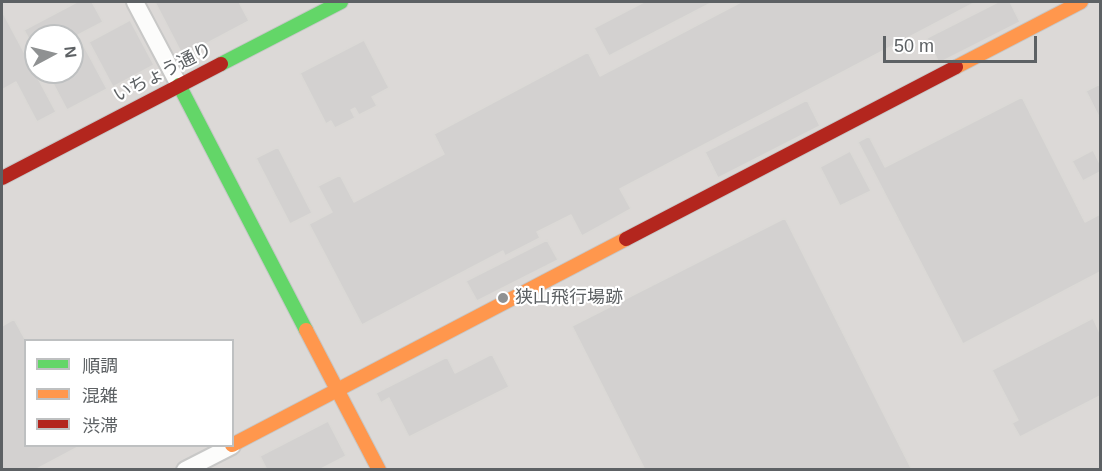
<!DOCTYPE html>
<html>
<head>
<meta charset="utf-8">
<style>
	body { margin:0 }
	#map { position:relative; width:1102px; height:471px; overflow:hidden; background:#eceae7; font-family:Helvetica,"Noto Sans JP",sans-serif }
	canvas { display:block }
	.frame { position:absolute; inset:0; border:3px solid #5d6164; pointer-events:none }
	.legend { position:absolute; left:24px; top:339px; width:210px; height:108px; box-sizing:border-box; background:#fff; border:2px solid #bec0c1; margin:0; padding:8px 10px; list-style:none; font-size:18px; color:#5d6164 }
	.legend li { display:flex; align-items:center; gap:12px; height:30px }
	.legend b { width:30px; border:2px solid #bec0c1 }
	.north { position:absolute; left:24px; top:24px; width:60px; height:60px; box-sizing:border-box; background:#fff; border:2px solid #bec0c1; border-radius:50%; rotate:83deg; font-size:16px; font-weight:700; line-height:24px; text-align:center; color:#5d6164 }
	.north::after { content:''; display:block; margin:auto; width:21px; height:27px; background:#8f9192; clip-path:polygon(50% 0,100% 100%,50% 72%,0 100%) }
	.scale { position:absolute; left:883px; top:36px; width:154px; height:27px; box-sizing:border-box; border:3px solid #5d6164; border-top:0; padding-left:8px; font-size:18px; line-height:21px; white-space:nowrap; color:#5d6164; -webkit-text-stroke:4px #fff; paint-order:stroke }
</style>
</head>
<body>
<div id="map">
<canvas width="1102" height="471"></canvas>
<div class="frame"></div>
<ul class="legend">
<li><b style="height:8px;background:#63d668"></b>順調</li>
<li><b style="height:8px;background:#ff974d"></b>混雑</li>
<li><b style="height:8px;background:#b3261e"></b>渋滞</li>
</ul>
<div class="north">N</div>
<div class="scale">50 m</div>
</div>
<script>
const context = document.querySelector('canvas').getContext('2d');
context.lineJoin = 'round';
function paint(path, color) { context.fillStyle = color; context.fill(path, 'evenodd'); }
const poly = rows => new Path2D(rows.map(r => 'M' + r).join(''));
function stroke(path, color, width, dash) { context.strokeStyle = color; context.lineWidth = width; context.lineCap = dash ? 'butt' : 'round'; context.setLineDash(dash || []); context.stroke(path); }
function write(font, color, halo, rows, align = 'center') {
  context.font = font + ' Helvetica,"Noto Sans JP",sans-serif'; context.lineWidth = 4.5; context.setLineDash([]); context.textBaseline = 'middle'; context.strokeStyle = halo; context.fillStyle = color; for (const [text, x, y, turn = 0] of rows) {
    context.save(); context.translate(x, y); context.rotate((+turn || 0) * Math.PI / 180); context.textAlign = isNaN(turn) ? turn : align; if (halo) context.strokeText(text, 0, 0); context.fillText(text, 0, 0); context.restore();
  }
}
paint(poly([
	[2,2,1100,2,1100,469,2,469],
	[36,36,72,36,72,72,36,72],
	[26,340,232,340,232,446,26,446]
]), '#dcd9d7');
const building = poly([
	[77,2,92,2,103,22,78,35,107,89,67,110,47,72,72,72,72,36,36,36,36,52,24,30,77,2],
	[155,2,239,2,249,21,183,56,155,2],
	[644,2,713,2,609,56,594,28,644,2],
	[741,2,976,2,620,189,631,209,582,236,571,215,537,232,540,238,505,256,503,251,362,325,309,224,332,212,318,186,340,175,354,202,444,154,434,134,588,52,600,76,741,2],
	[998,2,1010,2,1020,22,939,63,927,38,998,2],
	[2,11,56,112,37,122,16,82,2,90,2,11],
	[130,20,154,65,113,87,89,42,130,20],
	[364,40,389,88,372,97,377,106,359,115,355,108,351,110,355,118,335,128,331,121,326,124,300,73,364,40],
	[1100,84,1100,119,1086,91,1100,84],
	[1022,97,1085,222,1100,214,1100,272,963,344,858,142,869,136,885,167,1022,97],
	[807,100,820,126,718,178,705,152,807,100],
	[278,147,312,213,290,224,256,158,278,147],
	[1093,150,1100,164,1100,172,1083,181,1072,161,1093,150],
	[850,151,871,191,840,206,820,167,850,151],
	[785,218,912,470,645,470,572,326,785,218],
	[547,240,558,260,477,301,466,281,547,240],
	[1093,318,1100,333,1100,396,1020,437,1012,423,1018,420,992,370,1093,318],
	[14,319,26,341,26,446,80,446,35,470,2,470,2,326,14,319],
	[492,354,509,387,409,437,389,398,381,403,376,393,447,357,455,373,492,354],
	[328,421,346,456,319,470,267,470,260,456,328,421]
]);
paint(building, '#d3d1d0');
stroke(building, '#dbd9d6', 1.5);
const street = poly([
	[135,2,179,85],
	[185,470,232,446]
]);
const fast = poly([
	[221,64,341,2],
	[179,85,306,330]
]);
const slow = poly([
	[956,67,1081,2],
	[306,330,379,470],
	[232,445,626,239]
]);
const jam = poly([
	[2,178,221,64],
	[626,239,956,67]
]);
stroke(street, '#c8c8c7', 20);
stroke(fast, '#c6c7c7', 16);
stroke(slow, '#c6c7c7', 16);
stroke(jam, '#c6c7c7', 16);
stroke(street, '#fcfcfb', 16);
stroke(fast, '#63d668', 14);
stroke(slow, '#ff974d', 14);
stroke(jam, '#b3261e', 14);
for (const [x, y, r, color] of [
	[503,298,6,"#8f9192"]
]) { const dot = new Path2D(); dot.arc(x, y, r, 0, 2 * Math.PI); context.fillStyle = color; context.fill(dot); stroke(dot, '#fff', 2); }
write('18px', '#5d6164', '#fff', [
	["いちょう通り",163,73,-27]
]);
write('18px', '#5d6164', '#fff', [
	["狭山飛行場跡",515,298]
], 'left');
</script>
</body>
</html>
